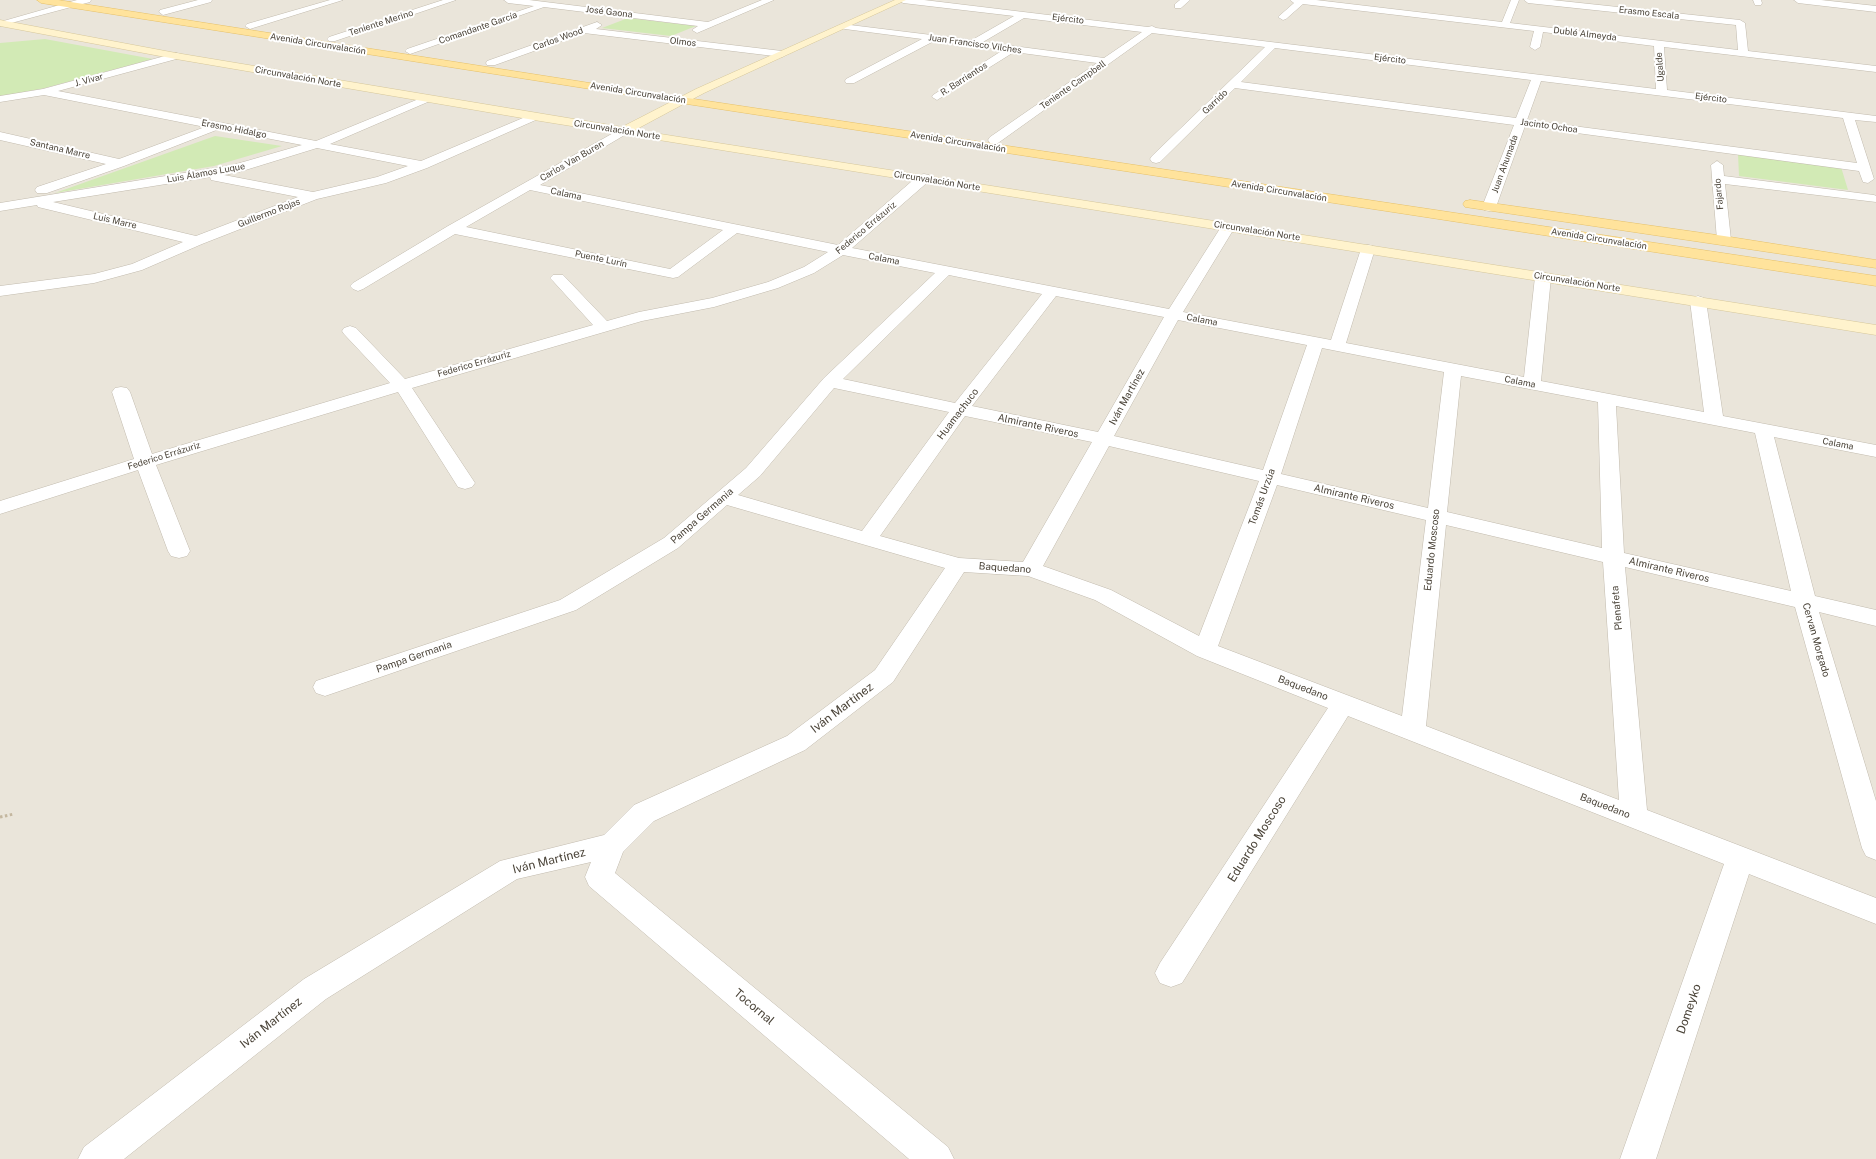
<!DOCTYPE html>
<html>
<head>
<meta charset="utf-8">
<style>
	body { margin:0 }
	canvas { display:block; background:#f6f3ec }
</style>
</head>
<body>
<canvas width="1876" height="1159"></canvas>
<script>
const context = document.querySelector('canvas').getContext('2d');
context.lineJoin = 'round';
function paint(path, color) { context.fillStyle = color; context.fill(path, 'evenodd'); }
const poly = rows => new Path2D(rows.map(r => 'M' + r).join(''));
function stroke(path, color, width, dash) { context.strokeStyle = color; context.lineWidth = width; context.lineCap = dash ? 'butt' : 'round'; context.setLineDash(dash || []); context.stroke(path); }
function write(font, color, halo, rows, align = 'center') {
  context.font = font + ' "Public Sans",sans-serif'; context.lineWidth = 4; context.setLineDash([]); context.textBaseline = 'middle'; context.strokeStyle = halo; context.fillStyle = color; for (const [text, x, y, turn = 0] of rows) {
    context.save(); context.translate(x, y); context.rotate((+turn || 0) * Math.PI / 180); context.textAlign = isNaN(turn) ? turn : align; if (halo) context.strokeText(text, 0, 0); context.fillText(text, 0, 0); context.restore();
  }
}
paint(poly([
	[0,0,1876,0,1876,1159,0,1159]
]), '#eae5da');
paint(poly([
	[628,18,696,26,671,36,602,28],
	[45,39,153,59,45,88,0,97,0,43],
	[215,136,282,146,214,166,55,193],
	[1738,154,1841,167,1848,190,1739,176]
]), '#d2eab5');
const street = poly([
	[77,0,91,0,90,2,0,26,0,22,77,0],
	[198,0,212,0,211,2,163,15,159,12,160,10,198,0],
	[330,0,343,0,253,28,250,29,245,26,247,24,330,0],
	[443,0,456,0,335,41,329,41,327,39,329,37,443,0],
	[504,0,529,0,708,22,762,0,774,0,697,33,692,30,698,26,544,7,413,53,410,54,405,51,407,49,534,6,508,3,504,0],
	[899,0,924,0,1148,27,1152,26,1156,28,1656,89,1654,46,1543,32,1540,47,1535,50,1530,47,1534,31,1303,4,1286,19,1283,20,1278,17,1294,3,1290,0,1316,0,1502,22,1511,0,1519,0,1510,23,1738,50,1736,25,1528,3,1524,0,1552,0,1740,20,1745,23,1748,51,1876,66,1876,72,1664,47,1667,90,1876,116,1876,122,1855,120,1874,179,1868,183,1863,182,1859,171,1525,126,1496,207,1494,210,1489,211,1484,210,1482,207,1514,125,1235,88,1160,162,1156,163,1152,162,1150,159,1152,156,1265,47,1152,33,998,143,994,144,990,143,988,140,990,137,1097,63,1014,52,937,100,932,97,933,95,1003,50,934,41,854,83,846,83,845,81,846,79,922,39,845,29,842,28,842,24,972,40,1014,16,903,3,899,0],
	[1024,18,1142,32,1104,58,983,42,1024,18],
	[1275,48,1531,80,1516,118,1241,82,1275,48],
	[1541,81,1843,118,1857,163,1527,120,1541,81],
	[1180,0,1190,0,1181,8,1175,8,1175,4,1180,0],
	[1753,0,1761,0,1762,3,1761,5,1755,5,1753,0],
	[1794,0,1821,0,1876,6,1876,12,1798,3,1794,0],
	[597,22,602,25,596,29,782,51,787,54,782,57,584,33,495,65,487,65,486,63,487,61,597,22],
	[176,53,180,54,181,56,180,58,58,91,316,141,426,96,431,99,430,101,330,144,421,161,530,115,538,115,540,117,538,119,427,168,386,183,317,199,202,244,142,270,94,283,0,296,0,286,94,274,132,264,183,242,38,207,37,205,0,211,0,203,233,165,302,145,219,129,124,166,47,193,37,193,35,190,37,187,106,164,0,140,0,132,119,159,205,127,44,95,0,102,0,96,43,89,176,53],
	[317,148,408,166,377,177,313,192,224,175,239,172,317,148],
	[210,177,211,180,216,181,298,197,196,236,53,202,210,177],
	[624,127,628,129,630,131,628,133,540,185,838,245,919,175,924,174,929,175,930,178,929,181,852,248,1169,309,1221,227,1223,224,1228,223,1233,224,1235,227,1183,312,1331,340,1361,249,1363,246,1368,245,1373,246,1375,249,1346,343,1524,377,1535,277,1538,274,1543,272,1548,274,1551,277,1541,381,1704,412,1690,301,1692,298,1698,296,1704,298,1706,301,1723,416,1876,445,1876,457,1774,437,1815,596,1876,610,1876,626,1819,612,1876,801,1876,860,1866,856,1862,848,1795,607,1625,567,1647,810,1876,898,1876,924,1749,874,1656,1159,1620,1159,1724,864,1348,716,1182,983,1171,987,1160,983,1155,973,1160,963,1328,708,1197,656,1095,600,1028,576,964,572,893,682,805,750,654,821,623,852,615,873,948,1147,954,1159,909,1159,589,886,585,877,591,862,517,879,326,999,124,1159,78,1159,84,1147,304,979,500,861,604,835,634,805,787,736,875,670,945,568,727,505,678,548,576,610,325,696,316,693,313,687,316,681,560,600,664,538,746,468,824,378,935,273,843,255,814,273,778,288,714,307,642,321,412,388,475,483,472,487,465,489,458,487,398,392,156,465,190,551,187,556,179,558,171,556,168,551,138,470,0,514,0,501,134,459,112,392,115,388,121,387,127,388,130,392,152,454,390,383,344,334,342,331,344,328,350,326,356,328,405,379,593,325,553,281,550,278,553,275,563,275,607,321,639,312,712,298,768,282,804,267,828,252,737,233,678,277,673,278,455,234,363,289,358,291,353,289,350,286,353,283,448,226,624,127],
	[530,190,723,230,670,269,466,227,530,190],
	[949,275,1042,294,955,403,843,379,949,275],
	[1056,296,1164,317,1098,432,972,406,1056,296],
	[1178,320,1307,345,1263,470,1114,436,1178,320],
	[1322,348,1444,372,1428,508,1281,474,1322,348],
	[1461,376,1598,402,1602,548,1447,512,1461,376],
	[834,388,949,412,862,531,738,495,760,476,834,388],
	[1616,406,1755,433,1791,591,1624,553,1616,406],
	[965,416,1092,442,1023,562,959,558,880,536,965,416],
	[1109,446,1259,481,1199,636,1111,590,1043,566,1109,446],
	[1277,485,1426,520,1402,716,1218,646,1277,485],
	[1446,525,1603,562,1619,800,1426,726,1446,525],
	[1717,161,1723,165,1724,176,1874,195,1876,196,1876,202,1725,184,1731,240,1729,243,1724,244,1719,243,1717,240,1711,165,1717,161]
]);
const secondary = poly([
	[895,0,906,0,704,93,635,130,1876,325,1876,335,534,120,176,59,0,26,0,20,176,53,622,127,696,89,895,0]
]);
const primary = poly([
	[37,0,58,0,654,93,1876,276,1876,286,654,99,41,3,37,0],
	[1470,200,1724,236,1876,260,1876,268,1465,207,1463,204,1465,201,1470,200]
]);
stroke(street, '#c2bbae', 1);
stroke(secondary, '#d6c79b', 1);
stroke(primary, '#e6c16a', 1);
stroke(poly([
	[0,817,14,814]
]), '#c4b79f', 3, [2.5, 2.5]);
paint(street, '#fff');
paint(secondary, '#fff3cd');
paint(primary, '#ffe39c');
write('9px', '#4b4439', '#fff', [
	["José Gaona",609,12,7],
	["Erasmo Escala",1649,13,6],
	["Ejército",1068,19,7],
	["Teniente Merino",381,23,-18],
	["Comandante García",478,28,-19],
	["Dublé Almeyda",1585,34,7],
	["Carlos Wood",558,39,-20],
	["Olmos",683,42,7],
	["Avenida Circunvalación",318,44,9],
	["Juan Francisco Vilches",975,44,8],
	["Ejército",1390,59,7],
	["Ugalde",1660,67,-94],
	["Circunvalación Norte",298,77,10],
	["R. Barrientos",964,79,-33],
	["J. Vivar",89,80,-15],
	["Teniente Campbell",1073,85,-35],
	["Avenida Circunvalación",638,93,9],
	["Ejército",1711,98,7],
	["Garrido",1215,102,-44],
	["Jacinto Ochoa",1549,126,8],
	["Erasmo Hidalgo",234,129,11],
	["Circunvalación Norte",617,130,9],
	["Avenida Circunvalación",958,142,9],
	["Santana Marre",60,149,13],
	["Carlos Van Buren",572,161,-30],
	["Juan Ahumada",1505,164,-70],
	["Luis Álamos Luque",206,173,-10],
	["Circunvalación Norte",937,181,9],
	["Avenida Circunvalación",1279,191,9],
	["Calama",566,194,12],
	["Fajardo",1719,194,-95],
	["Guillermo Rojas",269,213,-21],
	["Luis Marre",115,221,13],
	["Federico Errázuriz",866,228,-40],
	["Circunvalación Norte",1257,231,9],
	["Avenida Circunvalación",1599,239,9],
	["Puente Lurín",601,259,12],
	["Calama",884,259,11],
	["Circunvalación Norte",1577,282,9],
	["Calama",1202,320,11],
	["Federico Errázuriz",474,364,-16],
	["Calama",1520,382,11],
	["Calama",1838,444,11],
	["Federico Errázuriz",164,456,-17]
]);
write('10px', '#4b4439', '#fff', [
	["Iván Martínez",1127,397,-61],
	["Huamachuco",958,414,-53],
	["Almirante Riveros",1038,426,12],
	["Tomás Urzúa",1262,497,-70],
	["Almirante Riveros",1354,497,13],
	["Pampa Germania",702,516,-41],
	["Eduardo Moscoso",1432,550,-84],
	["Baquedano",1005,568,4],
	["Almirante Riveros",1669,570,13],
	["Plenafeta",1617,608,-95],
	["Cervan Morgado",1816,640,74],
	["Pampa Germania",414,657,-19],
	["Baquedano",1303,688,21],
	["Baquedano",1605,806,21]
]);
write('12px', '#4b4439', '#fff', [
	["Iván Martínez",842,708,-37],
	["Eduardo Moscoso",1257,839,-58],
	["Iván Martínez",549,861,-14],
	["Tocornal",754,1007,40],
	["Domeyko",1689,1009,-71],
	["Iván Martínez",271,1023,-38]
]);
</script>
</body>
</html>
